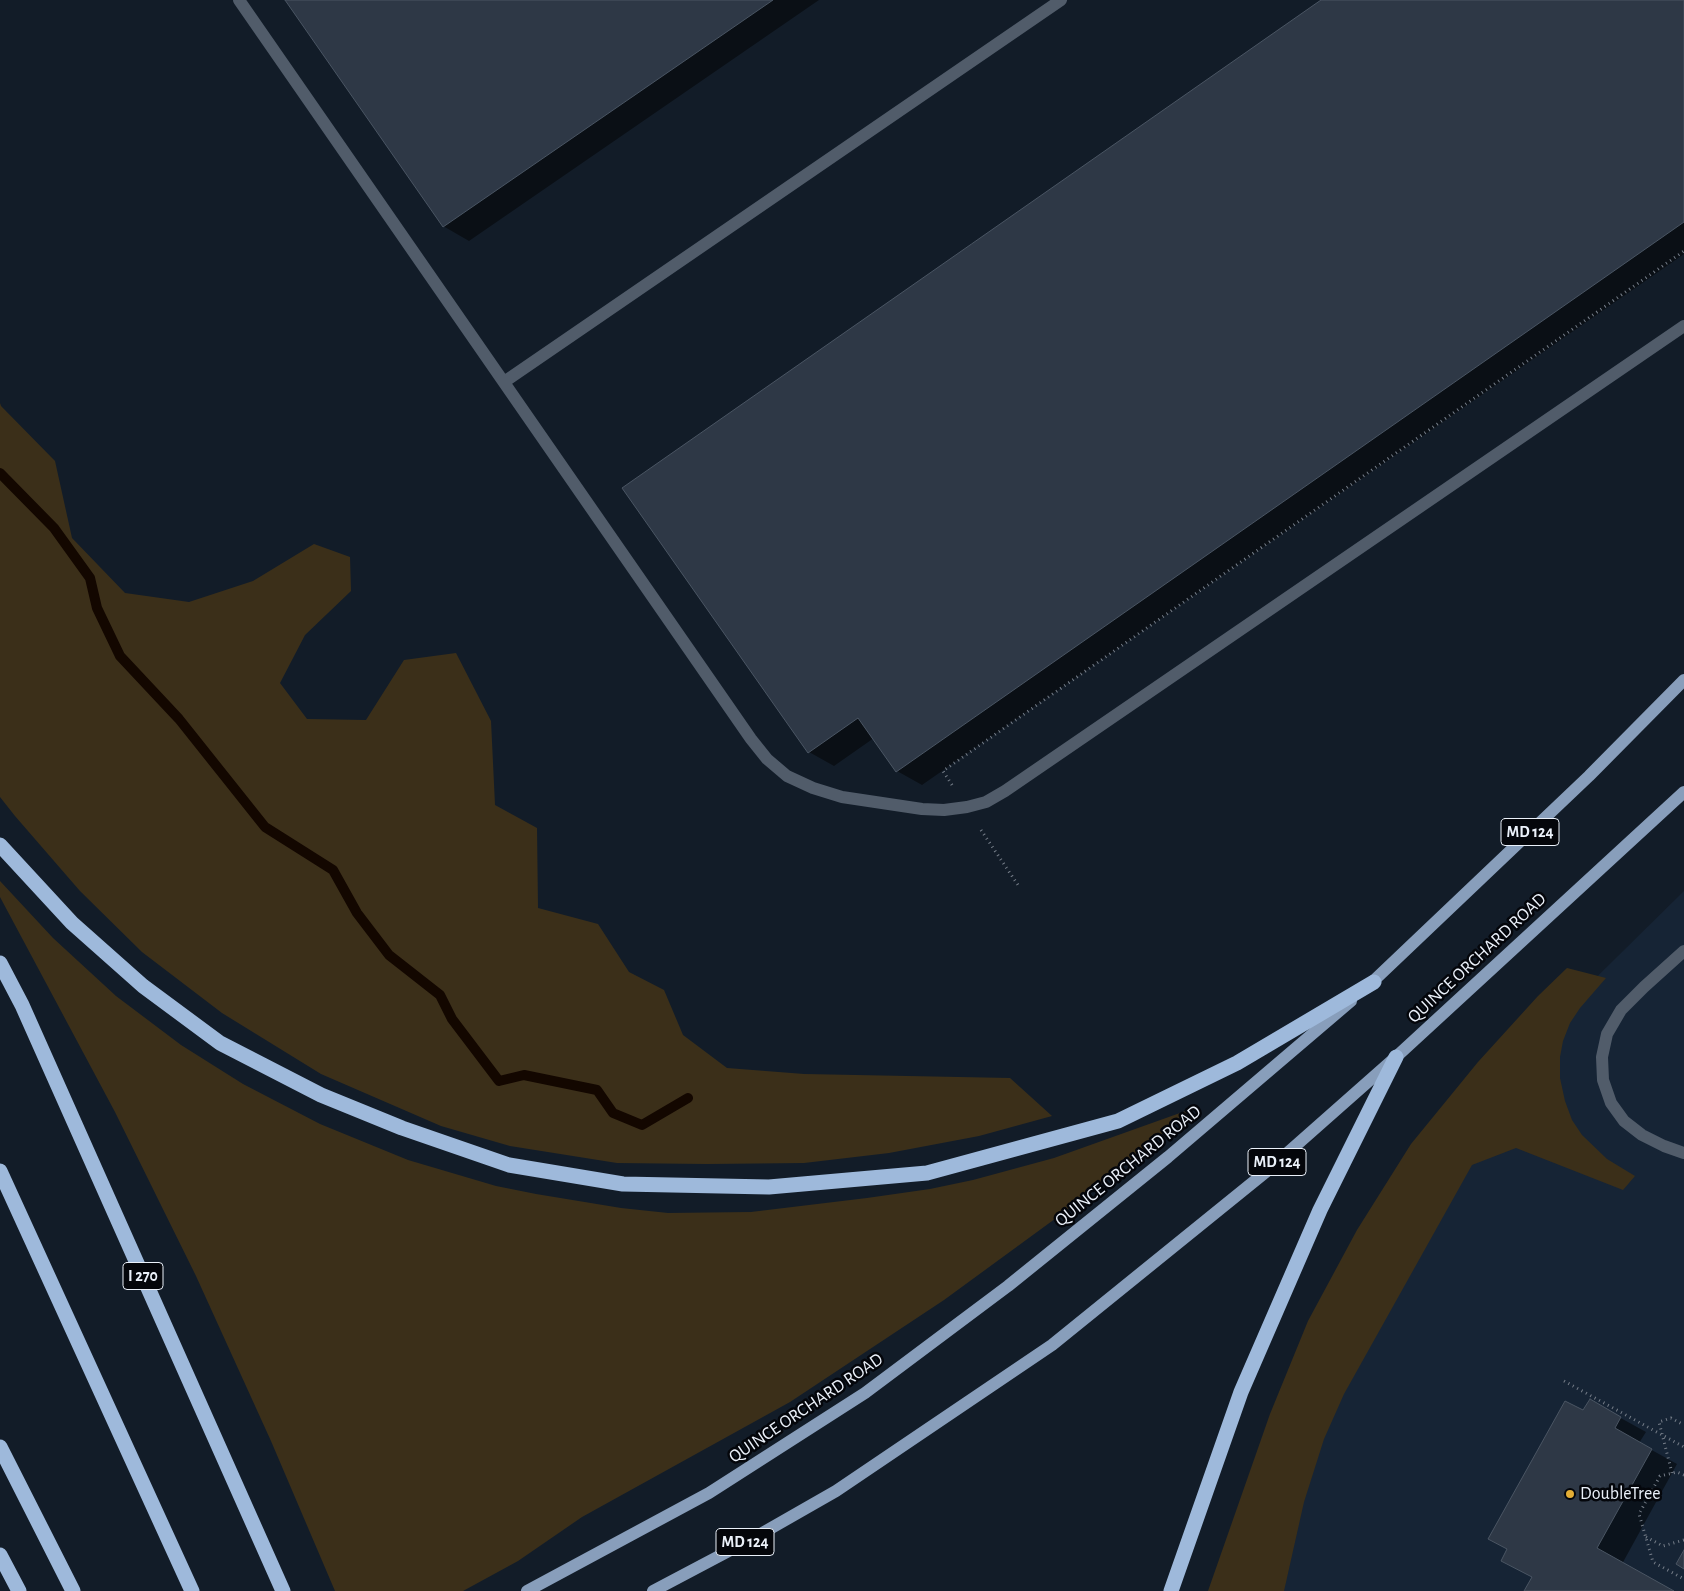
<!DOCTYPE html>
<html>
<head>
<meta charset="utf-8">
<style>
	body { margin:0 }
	canvas { display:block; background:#121c28 }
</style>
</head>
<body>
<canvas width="1684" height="1591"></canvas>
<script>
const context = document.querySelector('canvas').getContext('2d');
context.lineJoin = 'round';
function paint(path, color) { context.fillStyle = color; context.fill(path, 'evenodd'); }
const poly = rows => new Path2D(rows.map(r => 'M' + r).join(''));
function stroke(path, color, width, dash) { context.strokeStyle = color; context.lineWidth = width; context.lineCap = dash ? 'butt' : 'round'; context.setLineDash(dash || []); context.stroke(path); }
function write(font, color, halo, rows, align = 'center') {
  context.font = font + ' "Alegreya Sans",sans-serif'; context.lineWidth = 5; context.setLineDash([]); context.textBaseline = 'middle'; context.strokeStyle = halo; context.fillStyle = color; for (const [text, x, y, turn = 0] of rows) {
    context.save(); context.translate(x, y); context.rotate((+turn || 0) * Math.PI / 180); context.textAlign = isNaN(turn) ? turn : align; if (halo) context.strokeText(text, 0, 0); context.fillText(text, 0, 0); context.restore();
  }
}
paint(poly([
	[1684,891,1684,1591,1259,1591,1293,1451,1549,1024]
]), '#162435');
paint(poly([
	[0,403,1,406,55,461,72,538,125,593,189,602,253,581,314,544,350,557,351,591,305,635,280,683,307,719,366,720,404,660,456,653,491,721,495,805,537,828,538,908,598,924,629,972,664,990,683,1035,727,1068,804,1074,1010,1078,1052,1116,979,1136,889,1153,804,1163,707,1164,617,1163,510,1146,441,1126,321,1074,222,1013,142,952,80,891,15,816,0,797],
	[0,881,53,938,116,996,181,1045,243,1084,320,1124,408,1160,496,1186,536,1194,621,1208,668,1213,751,1212,867,1198,930,1189,973,1180,1054,1158,1194,1108,1089,1194,944,1300,790,1402,582,1517,518,1561,463,1591,335,1591,271,1441,196,1276,115,1112,0,897],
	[1567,968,1606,978,1580,1008,1570,1023,1563,1041,1560,1057,1560,1078,1565,1101,1572,1120,1582,1135,1607,1159,1635,1176,1623,1190,1516,1148,1472,1165,1344,1394,1324,1439,1304,1502,1284,1591,1208,1591,1270,1414,1308,1321,1357,1230,1411,1144,1478,1062,1538,996]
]), '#3b2f19');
paint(poly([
	[287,0,819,0,469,241,443,226],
	[1324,0,1684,0,1684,254,922,785,897,771,874,738,834,766,809,752],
	[1590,1401,1646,1432,1639,1443,1677,1464,1622,1564,1671,1591,1525,1591,1533,1578,1583,1412]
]), '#0007');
stroke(poly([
	[0,473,54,528,90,578,97,608,120,656,179,719,265,827,333,870,357,913,389,955,440,995,452,1019,499,1081,524,1075,597,1090,613,1113,642,1125,688,1098]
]), '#130700', 10);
const building = poly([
	[285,0,773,0,443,227,285,0],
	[1321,0,1684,0,1684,222,896,772,858,718,808,753,622,488,1321,0],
	[1590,1399,1621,1417,1615,1428,1652,1449,1597,1548,1674,1591,1524,1591,1532,1577,1501,1561,1507,1549,1488,1539,1565,1401,1583,1410,1590,1399],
	[1684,1550,1684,1569,1676,1564,1684,1550]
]);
paint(building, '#2e3846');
stroke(building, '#4a5563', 1);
stroke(poly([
	[952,785,943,771,1684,251],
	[981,830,1020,888],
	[1564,1381,1684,1447],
	[1672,1473,1659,1422,1671,1418,1684,1425],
	[1684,1475,1677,1472,1660,1476,1639,1514,1653,1562,1684,1579],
	[1646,1537,1663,1546,1684,1540]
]), '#767e89', 3, [1, 4]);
stroke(poly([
	[239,0,751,739,767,759,787,776,813,788,842,797,922,809,944,810,967,807,986,802,1005,791,1684,326],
	[504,382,1061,0],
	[1684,951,1644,987,1621,1010,1607,1034,1602,1057,1603,1080,1611,1103,1624,1121,1642,1135,1664,1146,1684,1153]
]), '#515c6a', 12);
stroke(poly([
	[1366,988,1589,776,1684,680],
	[527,1591,709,1493,865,1393,1008,1286,1168,1157,1351,1001],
	[653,1591,759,1535,836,1491,1052,1345,1267,1171,1396,1057,1684,792]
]), '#889ebb', 12);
stroke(poly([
	[0,845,72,923,143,986,220,1043,321,1095,402,1128,509,1165,623,1184,769,1187,927,1173,1118,1121,1237,1063,1374,982],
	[0,963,22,1005,283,1591],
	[0,1171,192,1591],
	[0,1447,73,1591],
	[0,1555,19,1591],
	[1171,1591,1241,1392,1320,1210,1396,1057]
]), '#9eb9db', 15);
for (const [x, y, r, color] of [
	[1570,1494,5,"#e4ae35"]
]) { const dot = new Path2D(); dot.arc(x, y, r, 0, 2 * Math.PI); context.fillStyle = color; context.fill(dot); stroke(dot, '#04060b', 2); }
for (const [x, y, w] of [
	[1530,832,58],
	[1277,1162,58],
	[143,1276,40],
	[745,1542,58]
]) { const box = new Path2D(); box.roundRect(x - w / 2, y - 13.5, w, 27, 4); context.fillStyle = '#04060b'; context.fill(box); stroke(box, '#ebf1fa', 1); }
write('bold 16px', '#ebf1fa', null, [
	["MD 124",1530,832],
	["MD 124",1277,1162],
	["I 270",143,1276],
	["MD 124",745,1542]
]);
write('18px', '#ebf1fa', '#04060b', [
	["QUINCE ORCHARD ROAD",1477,958,-43],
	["QUINCE ORCHARD ROAD",1128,1166,-39],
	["QUINCE ORCHARD ROAD",806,1408,-34]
]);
write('18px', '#ebf1fa', '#04060b', [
	["DoubleTree",1580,1494]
], 'left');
</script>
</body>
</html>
